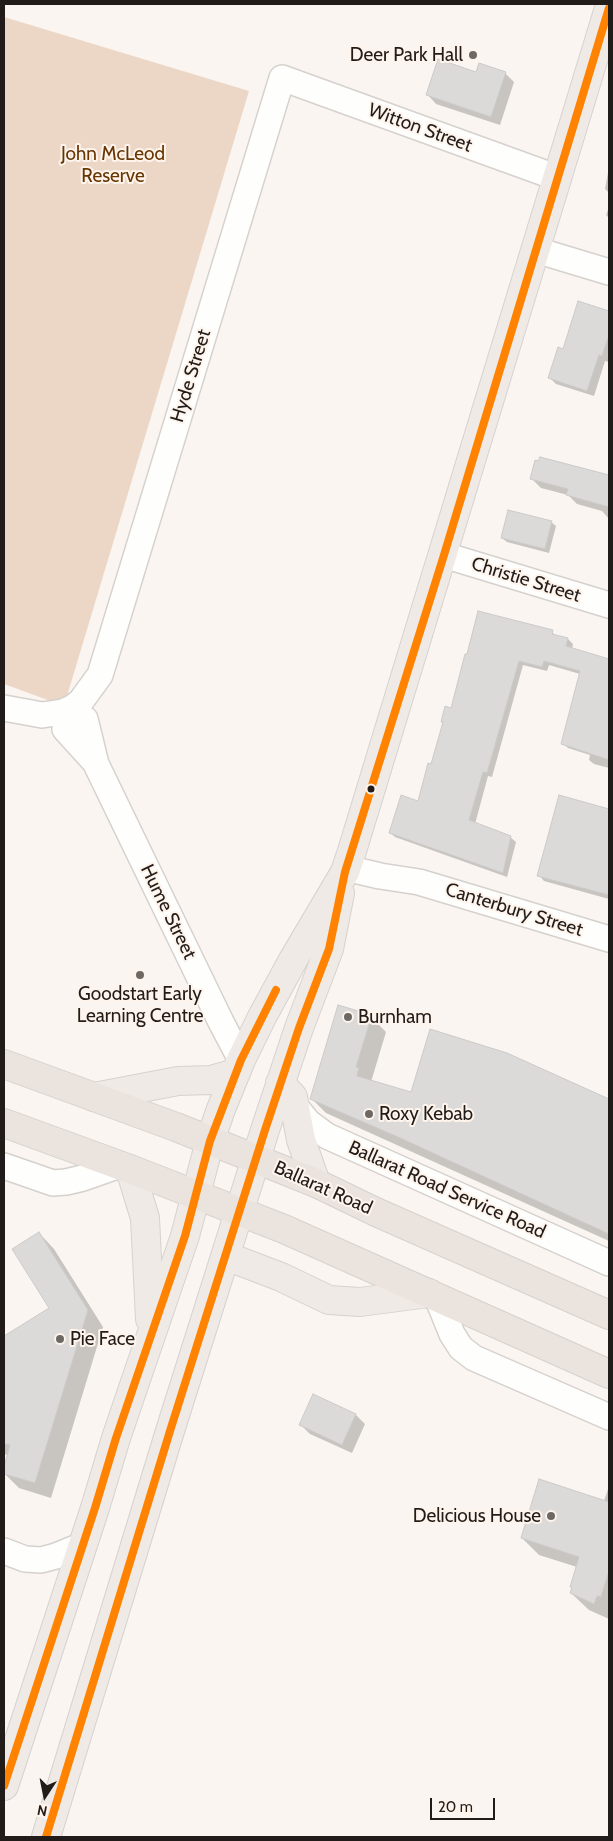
<!DOCTYPE html>
<html>
<head>
<meta charset="utf-8">
<style>
	body { margin:0 }
	#map { position:relative; width:613px; height:1841px; overflow:hidden; background:#faf5f0; font-family:Cabin,sans-serif }
	canvas { display:block }
	.frame { position:absolute; inset:0; border:5px solid #211c19; pointer-events:none }
	.north { position:absolute; left:20px; top:1771px; width:50px; height:50px; -webkit-text-stroke:4px #fef4ec; paint-order:stroke; rotate:191deg; font-size:14px; font-weight:700; line-height:20px; text-align:center; color:#211c19 }
	.north::after { content:''; display:block; margin:auto; width:18px; height:22px; background:#211c19; clip-path:polygon(50% 0,100% 100%,50% 72%,0 100%) }
	.scale { position:absolute; left:430px; top:1798px; width:65px; height:22px; box-sizing:border-box; border:2px solid #211c19; border-top:0; padding-left:6px; font-size:15px; line-height:18px; white-space:nowrap; color:#211c19; -webkit-text-stroke:4px #fef4ec; paint-order:stroke }
</style>
</head>
<body>
<div id="map">
<canvas width="613" height="1841"></canvas>
<div class="frame"></div>
<div class="north">N</div>
<div class="scale">20 m</div>
</div>
<script>
const context = document.querySelector('canvas').getContext('2d');
context.lineJoin = 'round';
function paint(path, color) { context.fillStyle = color; context.fill(path, 'evenodd'); }
const poly = rows => new Path2D(rows.map(r => 'M' + r).join(''));
function stroke(path, color, width, dash) { context.strokeStyle = color; context.lineWidth = width; context.lineCap = dash ? 'butt' : 'round'; context.setLineDash(dash || []); context.stroke(path); }
function write(font, color, halo, rows, align = 'center') {
  context.font = font + ' Cabin,sans-serif'; context.lineWidth = 4; context.setLineDash([]); context.textBaseline = 'middle'; context.strokeStyle = halo; context.fillStyle = color; for (const [text, x, y, turn = 0] of rows) {
    context.save(); context.translate(x, y); context.rotate((+turn || 0) * Math.PI / 180); context.textAlign = isNaN(turn) ? turn : align; if (halo) context.strokeText(text, 0, 0); context.fillText(text, 0, 0); context.restore();
  }
}
paint(poly([
	[4,17,249,91,64,706,4,684]
]), '#ecd7c7');
paint(poly([
	[505,73,514,82,500,125,436,104,427,94,477,74],
	[609,167,609,193,605,189],
	[609,207,609,218,606,215],
	[579,302,609,312,609,362,605,361,594,396,556,384,549,377,563,350],
	[540,458,609,477,609,519,602,511,577,504,568,495,541,488,532,479],
	[551,522,556,526,549,553,507,542,502,538],
	[552,632,557,637,568,639,573,644,572,649,609,660,609,768,594,764,589,760,590,755,568,748,563,743,580,674,549,665,547,671,523,665,492,777,488,776,475,824,510,837,516,842,507,877,395,837,390,832,419,803,444,723,442,722,452,709],
	[560,797,609,810,609,899,544,881,539,875],
	[371,1017,386,1032,371,1082,412,1094,506,1054,609,1100,609,1241,326,1113,311,1098],
	[39,1233,54,1249,103,1327,51,1498,19,1488,4,1473,8,1455,4,1454,4,1338,51,1309],
	[314,1396,356,1415,365,1424,352,1453,310,1434,301,1425],
	[609,1486,609,1619,589,1610,571,1593,573,1588,571,1587,577,1567,539,1555,522,1538,604,1501]
]), '#0003');
const building = poly([
	[438,59,476,72,479,63,506,72,491,117,426,95,438,59],
	[578,301,609,311,609,335,602,356,599,355,587,391,548,378,558,347,563,349,578,301],
	[540,457,609,475,609,507,566,495,568,489,530,479,535,460,538,461,540,457],
	[508,510,552,521,545,549,501,538,508,510],
	[478,611,553,630,552,634,568,638,566,646,609,659,609,760,561,744,580,671,544,661,542,667,519,661,487,773,483,772,469,820,511,836,503,873,389,833,401,795,418,801,428,763,431,764,443,722,441,722,445,706,451,708,465,654,467,654,478,611],
	[559,795,609,809,609,895,537,876,559,795],
	[338,1005,372,1015,356,1067,359,1068,357,1076,411,1092,430,1029,507,1053,609,1099,609,1234,398,1137,310,1099,338,1005],
	[39,1232,88,1310,35,1483,4,1474,4,1466,10,1445,4,1444,4,1336,49,1308,12,1249,39,1232],
	[313,1394,356,1414,342,1445,299,1425,313,1394],
	[539,1479,609,1502,609,1571,601,1597,597,1596,594,1604,570,1593,572,1587,570,1587,579,1557,521,1538,539,1479]
]);
paint(building, '#dbdad9');
stroke(building, '#cbcaca', 1);
const minor = poly([
	[536,250,609,272],
	[444,555,609,605],
	[4,708,42,715,63,712,72,708,81,701,100,675,282,78,558,178],
	[68,710,85,719,96,764,221,1022,241,1060],
	[68,710,65,729,94,761],
	[346,868,380,876,419,882,609,939],
	[294,1105,308,1122,327,1136,609,1263],
	[4,1166,53,1183,66,1182,83,1178,120,1165],
	[437,1297,452,1334,461,1348,474,1358,609,1417],
	[4,1551,25,1559,41,1560,56,1556,83,1545]
]);
const primary = poly([
	[280,1083,293,1097,301,1140,316,1183],
	[94,1097,178,1081,211,1080,236,1073],
	[130,1169,145,1218,150,1319],
	[226,1256,281,1277,329,1300,360,1302,429,1293],
	[4,1786,95,1508,116,1438,185,1236,210,1141,221,1109,241,1060,262,1017,293,960,345,872,352,851,609,8],
	[46,1837,170,1431,265,1130,299,1028,329,949,340,893]
]);
const trunk = poly([
	[4,1064,176,1127,316,1183,376,1212,609,1315],
	[4,1123,130,1169,284,1229,609,1374]
]);
stroke(minor, '#d6d1cd', 28);
stroke(primary, '#d5d2d0', 30);
stroke(trunk, '#d5d2d0', 30);
stroke(minor, '#fefefd', 25);
stroke(primary, '#efeae5', 28);
stroke(trunk, '#eae3de', 28);
stroke(poly([
	[4,1786,95,1508,116,1438,185,1236,210,1141,241,1060,276,990],
	[46,1837,170,1431,265,1130,299,1028,329,949,345,872,444,555,609,8]
]), '#ff8200', 8);
for (const [x, y, r, color] of [
	[473,55,5,"#6d6864"],
	[371,789,4.5,"#211c19"],
	[140,975,5,"#6d6864"],
	[348,1017,5,"#6d6864"],
	[369,1114,5,"#6d6864"],
	[60,1339,5,"#6d6864"],
	[551,1516,5,"#6d6864"]
]) { const dot = new Path2D(); dot.arc(x, y, r, 0, 2 * Math.PI); context.fillStyle = color; context.fill(dot); stroke(dot, '#fef4ec', 2); }
write('19px', '#211c19', '#fef4ec', [
	["Deer Park Hall",463,55,"right"],
	["Goodstart Early",140,994,"center"],
	["Learning Centre",140,1016,"center"],
	["Burnham",358,1017],
	["Roxy Kebab",379,1114],
	["Pie Face",70,1339],
	["Delicious House",541,1516,"right"]
], 'left');
write('19px', '#211c19', '#fef4ec', [
	["Witton Street",420,128,20],
	["Hyde Street",191,376,-73],
	["Christie Street",526,580,17],
	["Canterbury Street",514,910,17],
	["Hume Street",168,912,64],
	["Ballarat Road",323,1188,24],
	["Ballarat Road Service Road",447,1190,24]
]);
write('19px', '#673603', '#fef4ec', [
	["John McLeod",113,154],
	["Reserve",113,176]
]);
</script>
</body>
</html>
